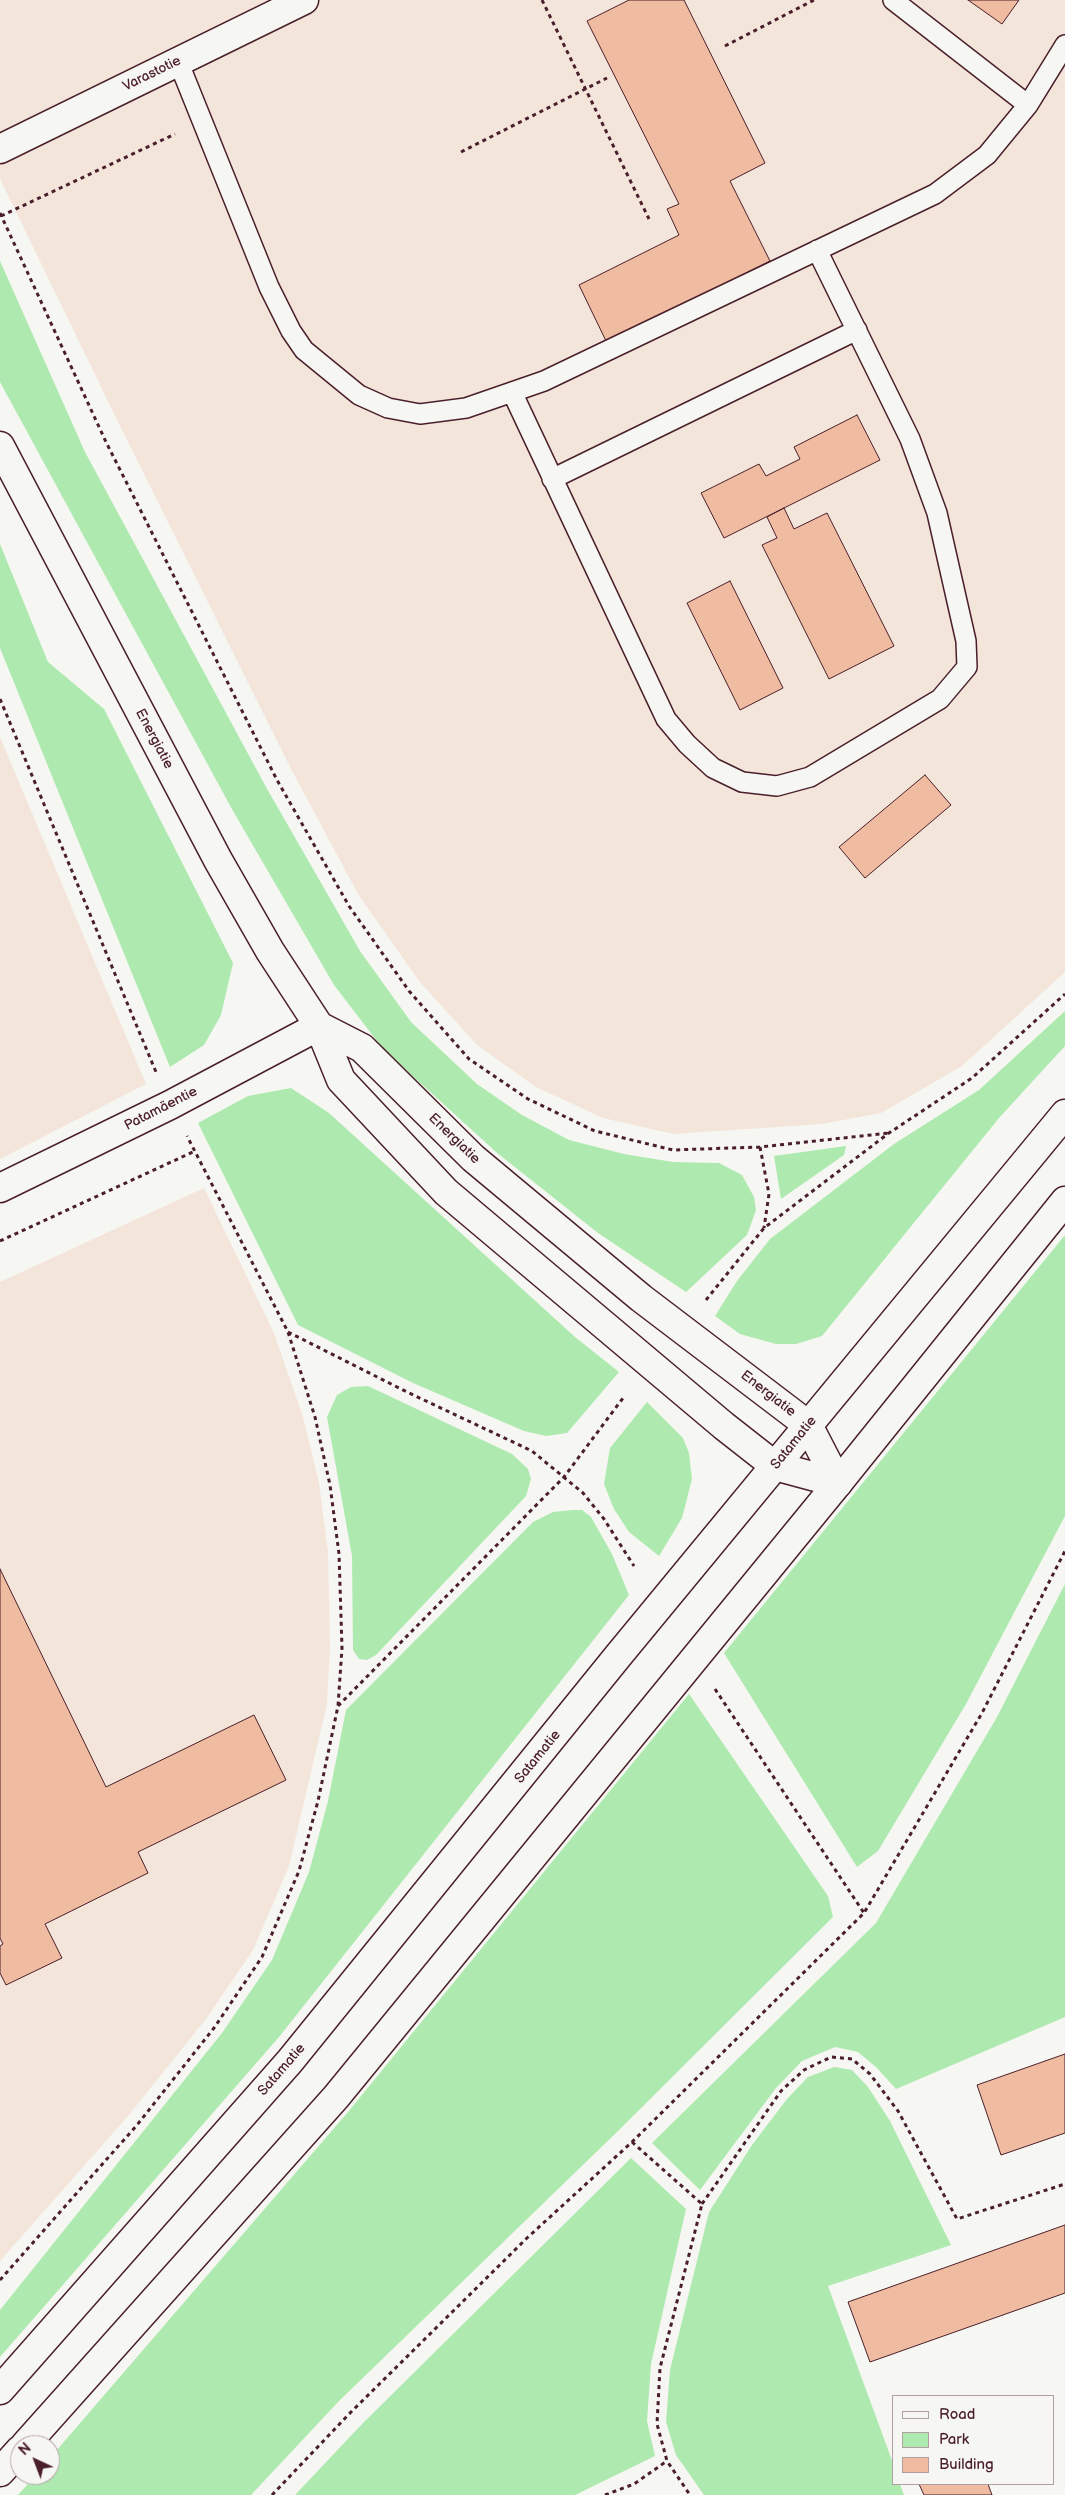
<!DOCTYPE html>
<html>
<head>
<meta charset="utf-8">
<style>
	body { margin:0 }
	#map { position:relative; width:1065px; height:2495px; overflow:hidden; background:#f6f6f2; font-family:"Balsamiq Sans",sans-serif }
	canvas { display:block }
	.legend { position:absolute; left:892px; top:2395px; width:162px; height:90px; box-sizing:border-box; background:#f6f6f2; border:1px solid #b1a0a2; margin:0; padding:6px 9px; list-style:none; font-size:15px; color:#4a1f2b }
	.legend li { display:flex; align-items:center; gap:10px; height:25px }
	.legend b { width:25px; border:1px solid #b1a0a2 }
	.north { position:absolute; left:10px; top:2435px; width:50px; height:50px; box-sizing:border-box; background:#f6f6f2; border:1px solid #b1a0a2; border-radius:50%; rotate:317deg; font-size:14px; font-weight:700; line-height:20px; text-align:center; color:#4a1f2b }
	.north::after { content:''; display:block; margin:auto; width:18px; height:22px; background:#4a1f2b; clip-path:polygon(50% 0,100% 100%,50% 72%,0 100%) }
</style>
</head>
<body>
<div id="map">
<canvas width="1065" height="2495"></canvas>
<ul class="legend">
<li><b style="height:6px;background:#f6f6f2"></b>Road</li>
<li><b style="height:14px;background:#aeeaaf"></b>Park</li>
<li><b style="height:14px;background:#f0bca1"></b>Building</li>
</ul>
<div class="north">N</div>
</div>
<script>
const context = document.querySelector('canvas').getContext('2d');
context.lineJoin = 'round';
function paint(path, color) { context.fillStyle = color; context.fill(path, 'evenodd'); }
const poly = rows => new Path2D(rows.map(r => 'M' + r).join(''));
function stroke(path, color, width, dash) { context.strokeStyle = color; context.lineWidth = width; context.lineCap = dash ? 'butt' : 'round'; context.setLineDash(dash || []); context.stroke(path); }
function write(font, color, halo, rows, align = 'center') {
  context.font = font + ' "Balsamiq Sans",sans-serif'; context.lineWidth = 5; context.setLineDash([]); context.textBaseline = 'middle'; context.strokeStyle = halo; context.fillStyle = color; for (const [text, x, y, turn = 0] of rows) {
    context.save(); context.translate(x, y); context.rotate((+turn || 0) * Math.PI / 180); context.textAlign = isNaN(turn) ? turn : align; if (halo) context.strokeText(text, 0, 0); context.fillText(text, 0, 0); context.restore();
  }
}
paint(poly([
	[0,0,1065,0,1065,972,962,1066,881,1113,822,1124,673,1134,603,1118,536,1087,477,1045,419,981,358,894,291,769,122,430,0,179],
	[0,737,146,1084,0,1159],
	[204,1188,274,1333,303,1417,319,1483,328,1552,330,1648,327,1704,289,1866,253,1950,206,2019,128,2116,0,2261,0,1282]
]), '#f4e5da');
paint(poly([
	[0,261,85,452,266,787,360,951,411,1022,477,1084,522,1115,569,1140,624,1154,673,1162,719,1163,742,1175,754,1197,756,1210,747,1235,686,1292,598,1233,496,1152,383,1049,334,985,233,811,0,382],
	[0,544,48,662,104,709,233,963,221,1015,204,1045,170,1067,0,648],
	[1065,1011,1065,1046,999,1118,822,1336,796,1344,776,1344,740,1334,715,1316,737,1281,770,1239,894,1144,979,1090],
	[291,1088,329,1113,575,1337,619,1372,567,1433,546,1436,524,1431,413,1383,298,1325,198,1123,248,1096],
	[846,1146,844,1155,781,1199,774,1156],
	[1065,1235,1065,1516,966,1704,878,1851,857,1867,724,1653],
	[368,1386,512,1454,528,1469,531,1479,526,1496,376,1655,367,1660,359,1659,353,1650,352,1556,327,1417,337,1395,351,1387],
	[647,1402,683,1438,689,1453,692,1479,682,1518,659,1556,629,1532,614,1509,604,1484,610,1448],
	[573,1510,582,1510,591,1517,612,1554,629,1595,279,2037,0,2357,0,2310,222,2033,272,1960,309,1872,328,1801,346,1710,533,1522,553,1512],
	[1065,1584,1065,2017,896,2089,877,2068,858,2052,835,2047,802,2061,776,2088,700,2190,652,2143,876,1923,997,1717],
	[689,1694,828,1896,833,1917,617,2132,339,2401,251,2495,18,2495,36,2475,50,2475,50,2458,348,2112],
	[834,2067,852,2070,868,2087,890,2121,951,2245,828,2286,894,2466,894,2484,900,2484,904,2495,704,2495,676,2455,666,2422,670,2370,709,2212,752,2145,787,2099,808,2077],
	[631,2158,686,2209,651,2364,647,2421,655,2456,575,2495,295,2495,363,2423]
]), '#aeeaaf');
const building = poly([
	[629,0,684,0,765,163,730,181,770,261,607,343,579,285,679,235,667,209,679,204,587,21,629,0],
	[968,0,1019,0,1002,24,968,0],
	[857,415,880,460,724,538,701,493,759,464,766,476,800,459,794,447,857,415],
	[784,508,794,529,827,513,894,646,829,679,762,545,777,538,767,517,784,508],
	[730,581,783,688,740,710,687,603,730,581],
	[925,775,951,805,865,878,839,847,925,775],
	[0,1569,106,1787,254,1715,286,1780,138,1852,148,1873,45,1924,62,1958,6,1985,0,1973,0,1946,3,1944,0,1938,0,1569],
	[1065,2054,1065,2133,1001,2155,977,2085,1065,2054],
	[1065,2225,1065,2293,870,2362,848,2302,1065,2225],
	[919,2484,988,2484,992,2495,924,2495,919,2484]
]);
paint(building, '#f0bca1');
stroke(building, '#4a1f2b', 1);
const service = poly([
	[893,0,1028,105],
	[178,61,269,287,291,331,304,350,359,395,388,408,420,414,466,408,544,381,935,194,987,155,1028,105,1065,45],
	[512,392,666,719,687,744,713,768,742,782,777,786,810,777,940,699,967,667,966,641,937,513,910,439,817,250],
	[552,479,857,330]
]);
const minor = poly([
	[0,149,304,0],
	[0,1188,170,1105,319,1026]
]);
const tertiary = poly([
	[0,446,218,860,270,951,319,1026,341,1080,446,1192,724,1426,775,1466,838,1483],
	[319,1026,362,1048,473,1158,641,1298,808,1425,838,1483]
]);
const secondary = poly([
	[0,2390,290,2061,618,1656,1065,1114],
	[25,2445,336,2097,838,1483,1065,1201],
	[0,2472,20,2450]
]);
stroke(service, '#4a1f2b', 22);
stroke(minor, '#4a1f2b', 31);
stroke(tertiary, '#4a1f2b', 31);
stroke(secondary, '#4a1f2b', 31);
stroke(poly([
	[542,0,649,219],
	[725,46,814,0],
	[461,152,607,78],
	[0,213,106,442,277,780,349,906,409,991,469,1059,528,1099,595,1131,673,1150,760,1147,889,1133],
	[1,216,175,134],
	[0,699,156,1072],
	[760,1147,769,1194,764,1228],
	[0,1241,195,1151],
	[706,1300,764,1228,889,1133,972,1078,1065,994],
	[288,1332,407,1392,532,1451,583,1493,604,1519,634,1566],
	[715,1689,864,1913],
	[338,1706,564,1477,623,1398],
	[632,2142,702,2204,660,2368,657,2424,667,2461,690,2495],
	[702,2204,781,2091,804,2070,831,2057,852,2059,870,2074,898,2111,957,2219,1065,2184],
	[0,2280,137,2125,214,2028,262,1957,299,1871,318,1801,338,1706,342,1648,339,1554,330,1485,315,1417,288,1332,187,1136],
	[272,2495,351,2412,527,2238,632,2142,864,1913,982,1713,1065,1551],
	[605,2495,634,2484,667,2461]
]), '#4a1f2b', 3, [4, 4]);
stroke(service, '#f6f6f2', 19);
stroke(minor, '#f6f6f2', 28);
stroke(tertiary, '#f6f6f2', 28);
stroke(secondary, '#f6f6f2', 28);
write('14px', '#4a1f2b', '#f6f6f2', [
	["Varastotie",152,74,-26],
	["Energiatie",154,739,62],
	["Patamäentie",161,1109,-27],
	["Energiatie",454,1139,44],
	["Energiatie",768,1394,38],
	["Satamatie",794,1443,-51],
	["Satamatie",538,1757,-51],
	["Satamatie",282,2070,-49]
]);
</script>
</body>
</html>
